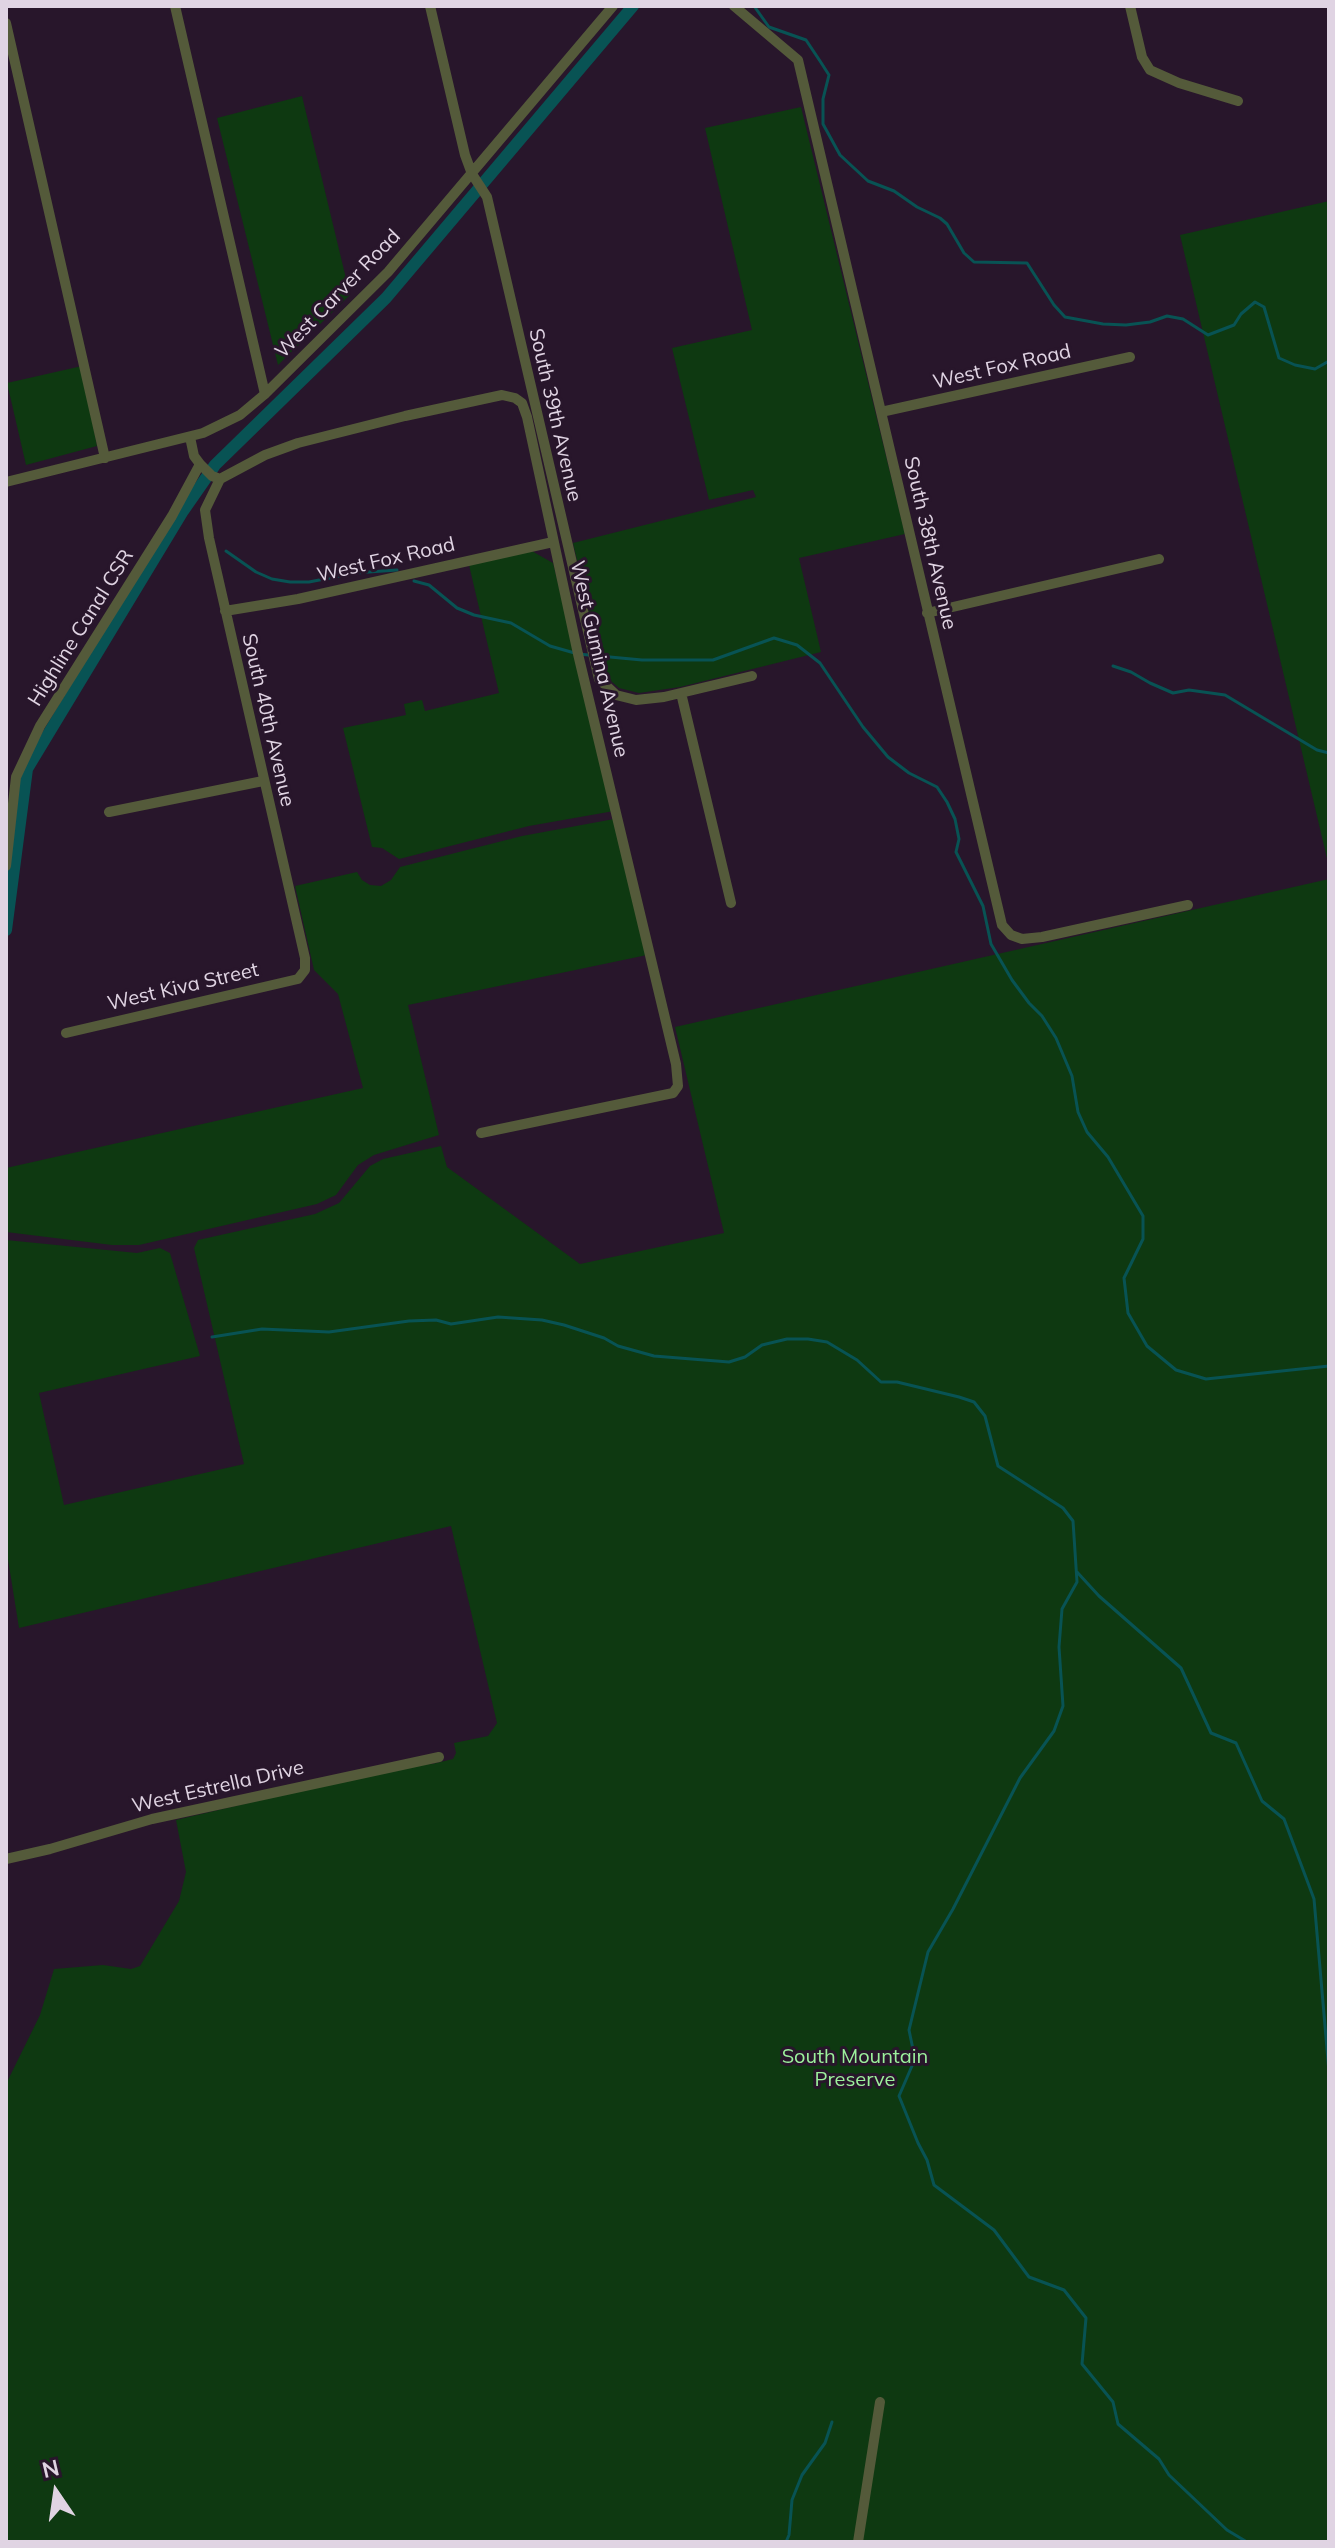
<!DOCTYPE html>
<html>
<head>
<meta charset="utf-8">
<style>
	body { margin:0 }
	#map { position:relative; width:1335px; height:2548px; overflow:hidden; background:#28162b; font-family:Mulish,sans-serif }
	canvas { display:block }
	.frame { position:absolute; inset:0; border:8px solid #e0d4e3; pointer-events:none }
	.north { position:absolute; left:16px; top:2452px; width:80px; height:80px; -webkit-text-stroke:6px #28162b; paint-order:stroke; rotate:347deg; font-size:22px; font-weight:700; line-height:32px; text-align:center; color:#e0d4e3 }
	.north::after { content:''; display:block; margin:auto; width:28px; height:36px; background:#e0d4e3; clip-path:polygon(50% 0,100% 100%,50% 72%,0 100%) }
</style>
</head>
<body>
<div id="map">
<canvas width="1335" height="2548"></canvas>
<div class="frame"></div>
<div class="north">N</div>
</div>
<script>
const context = document.querySelector('canvas').getContext('2d');
context.lineJoin = 'round';
function paint(path, color) { context.fillStyle = color; context.fill(path, 'evenodd'); }
const poly = rows => new Path2D(rows.map(r => 'M' + r).join(''));
function stroke(path, color, width, dash) { context.strokeStyle = color; context.lineWidth = width; context.lineCap = dash ? 'butt' : 'round'; context.setLineDash(dash || []); context.stroke(path); }
function write(font, color, halo, rows, align = 'center') {
  context.font = font + ' Mulish,sans-serif'; context.lineWidth = 6; context.setLineDash([]); context.textBaseline = 'middle'; context.strokeStyle = halo; context.fillStyle = color; for (const [text, x, y, turn = 0] of rows) {
    context.save(); context.translate(x, y); context.rotate((+turn || 0) * Math.PI / 180); context.textAlign = isNaN(turn) ? turn : align; if (halo) context.strokeText(text, 0, 0); context.fillText(text, 0, 0); context.restore();
  }
}
paint(poly([
	[302,96,350,295,278,365,217,118],
	[801,107,905,534,799,558,821,652,680,687,639,693,619,688,604,675,573,543,756,497,753,490,709,500,672,348,752,330,705,128],
	[1329,201,1329,867,1180,235],
	[82,366,97,446,26,465,7,383],
	[530,550,553,563,614,811,529,826,399,859,382,848,372,847,343,728,406,715,404,704,422,700,425,711,499,693,469,565],
	[614,819,647,955,408,1005,439,1135,374,1155,358,1165,336,1195,317,1204,139,1245,112,1245,6,1232,6,1168,363,1088,338,994,314,970,295,886,357,872,362,880,370,885,381,886,391,880,400,867,522,836],
	[1329,879,1329,2542,6,2542,6,2084,40,2015,54,1969,103,1965,131,1969,140,1966,179,1901,186,1872,176,1820,410,1765,432,1764,453,1759,456,1753,454,1743,488,1736,497,1723,451,1526,19,1628,6,1547,6,1240,137,1253,160,1248,170,1253,200,1356,39,1393,64,1505,244,1464,194,1248,198,1240,315,1214,339,1203,370,1166,383,1159,441,1146,447,1167,580,1264,724,1233,675,1027]
]), '#0e3911');
stroke(poly([
	[754,6,769,27,806,40,820,61,829,75,823,99,823,124,840,155,868,181,894,191,917,207,940,218,947,224,964,253,974,262,1027,263,1054,305,1065,317,1103,324,1126,325,1150,322,1167,316,1183,319,1208,335,1234,325,1241,314,1255,302,1264,307,1279,358,1295,365,1315,369,1329,361],
	[226,551,256,572,272,579,290,582,309,582,355,573,397,570],
	[414,581,429,585,457,608,474,615,511,623,550,646,578,654,642,660,713,660,774,638,797,645,820,663,863,727,888,757,909,773,937,787,947,802,955,819,959,839,956,852,983,906,991,944,1012,980,1029,1003,1042,1016,1056,1038,1072,1076,1078,1112,1087,1132,1108,1157,1143,1216,1143,1239,1124,1278,1128,1313,1147,1346,1176,1370,1206,1379,1329,1366],
	[1113,666,1131,672,1150,683,1173,693,1189,690,1225,695,1317,750,1329,753],
	[212,1337,262,1329,329,1332,409,1321,436,1320,451,1324,498,1317,542,1320,564,1325,604,1338,618,1346,654,1356,729,1362,745,1357,762,1345,787,1339,808,1339,827,1342,857,1360,881,1382,897,1382,959,1397,974,1402,985,1416,998,1466,1063,1508,1073,1521,1077,1582,1062,1609,1059,1647,1063,1706,1054,1731,1020,1778,953,1909,928,1952,909,2030,915,2059,899,2096,918,2143,927,2160,934,2185,994,2230,1029,2277,1064,2290,1086,2318,1082,2364,1113,2402,1118,2424,1159,2459,1169,2475,1227,2530,1247,2542],
	[1077,1572,1099,1596,1181,1668,1211,1733,1236,1743,1262,1801,1284,1819,1314,1899,1329,2072],
	[786,2542,789,2535,792,2500,802,2475,825,2443,832,2422]
]), '#085354', 3);
stroke(poly([
	[6,930,27,769,183,511,215,465,386,298,633,6]
]), '#085354', 12);
stroke(poly([
	[175,6,265,394],
	[430,6,465,155,472,174,487,197,599,679,616,695,636,700,664,697,752,676],
	[734,6,798,60,1002,925,1011,935,1022,939,1042,937,1188,905],
	[1130,6,1142,57,1150,70,1179,83,1238,101],
	[6,23,105,458],
	[881,412,1130,357],
	[190,437,194,456,200,464,212,476,220,479,265,455,298,443,405,416,502,395,515,398,522,403,527,417,578,654,676,1064,678,1086,673,1093,481,1133],
	[6,482,203,433,240,415,265,394,388,272,613,6],
	[225,611,298,599,553,542],
	[927,613,1159,559],
	[681,693,731,903],
	[109,812,263,781],
	[6,866,16,777,40,726,172,516,200,464],
	[66,1033,298,979,305,970,305,958,209,538,205,510,220,479],
	[6,1859,50,1849,152,1819,439,1757],
	[858,2542,880,2402]
]), '#545a3a', 10);
write('20px', '#e0d4e3', '#28162b', [
	["West Carver Road",338,294,-46],
	["West Fox Road",1002,367,-13],
	["South 39th Avenue",555,415,77],
	["South 38th Avenue",930,543,77],
	["West Fox Road",386,560,-13],
	["Highline Canal CSR",81,628,-58],
	["West Gumina Avenue",599,659,77],
	["South 40th Avenue",268,720,77],
	["West Kiva Street",183,987,-13],
	["West Estrella Drive",218,1787,-13]
]);
write('20px', '#9cf09c', '#28162b', [
	["South Mountain",855,2057],
	["Preserve",855,2080]
]);
</script>
</body>
</html>
